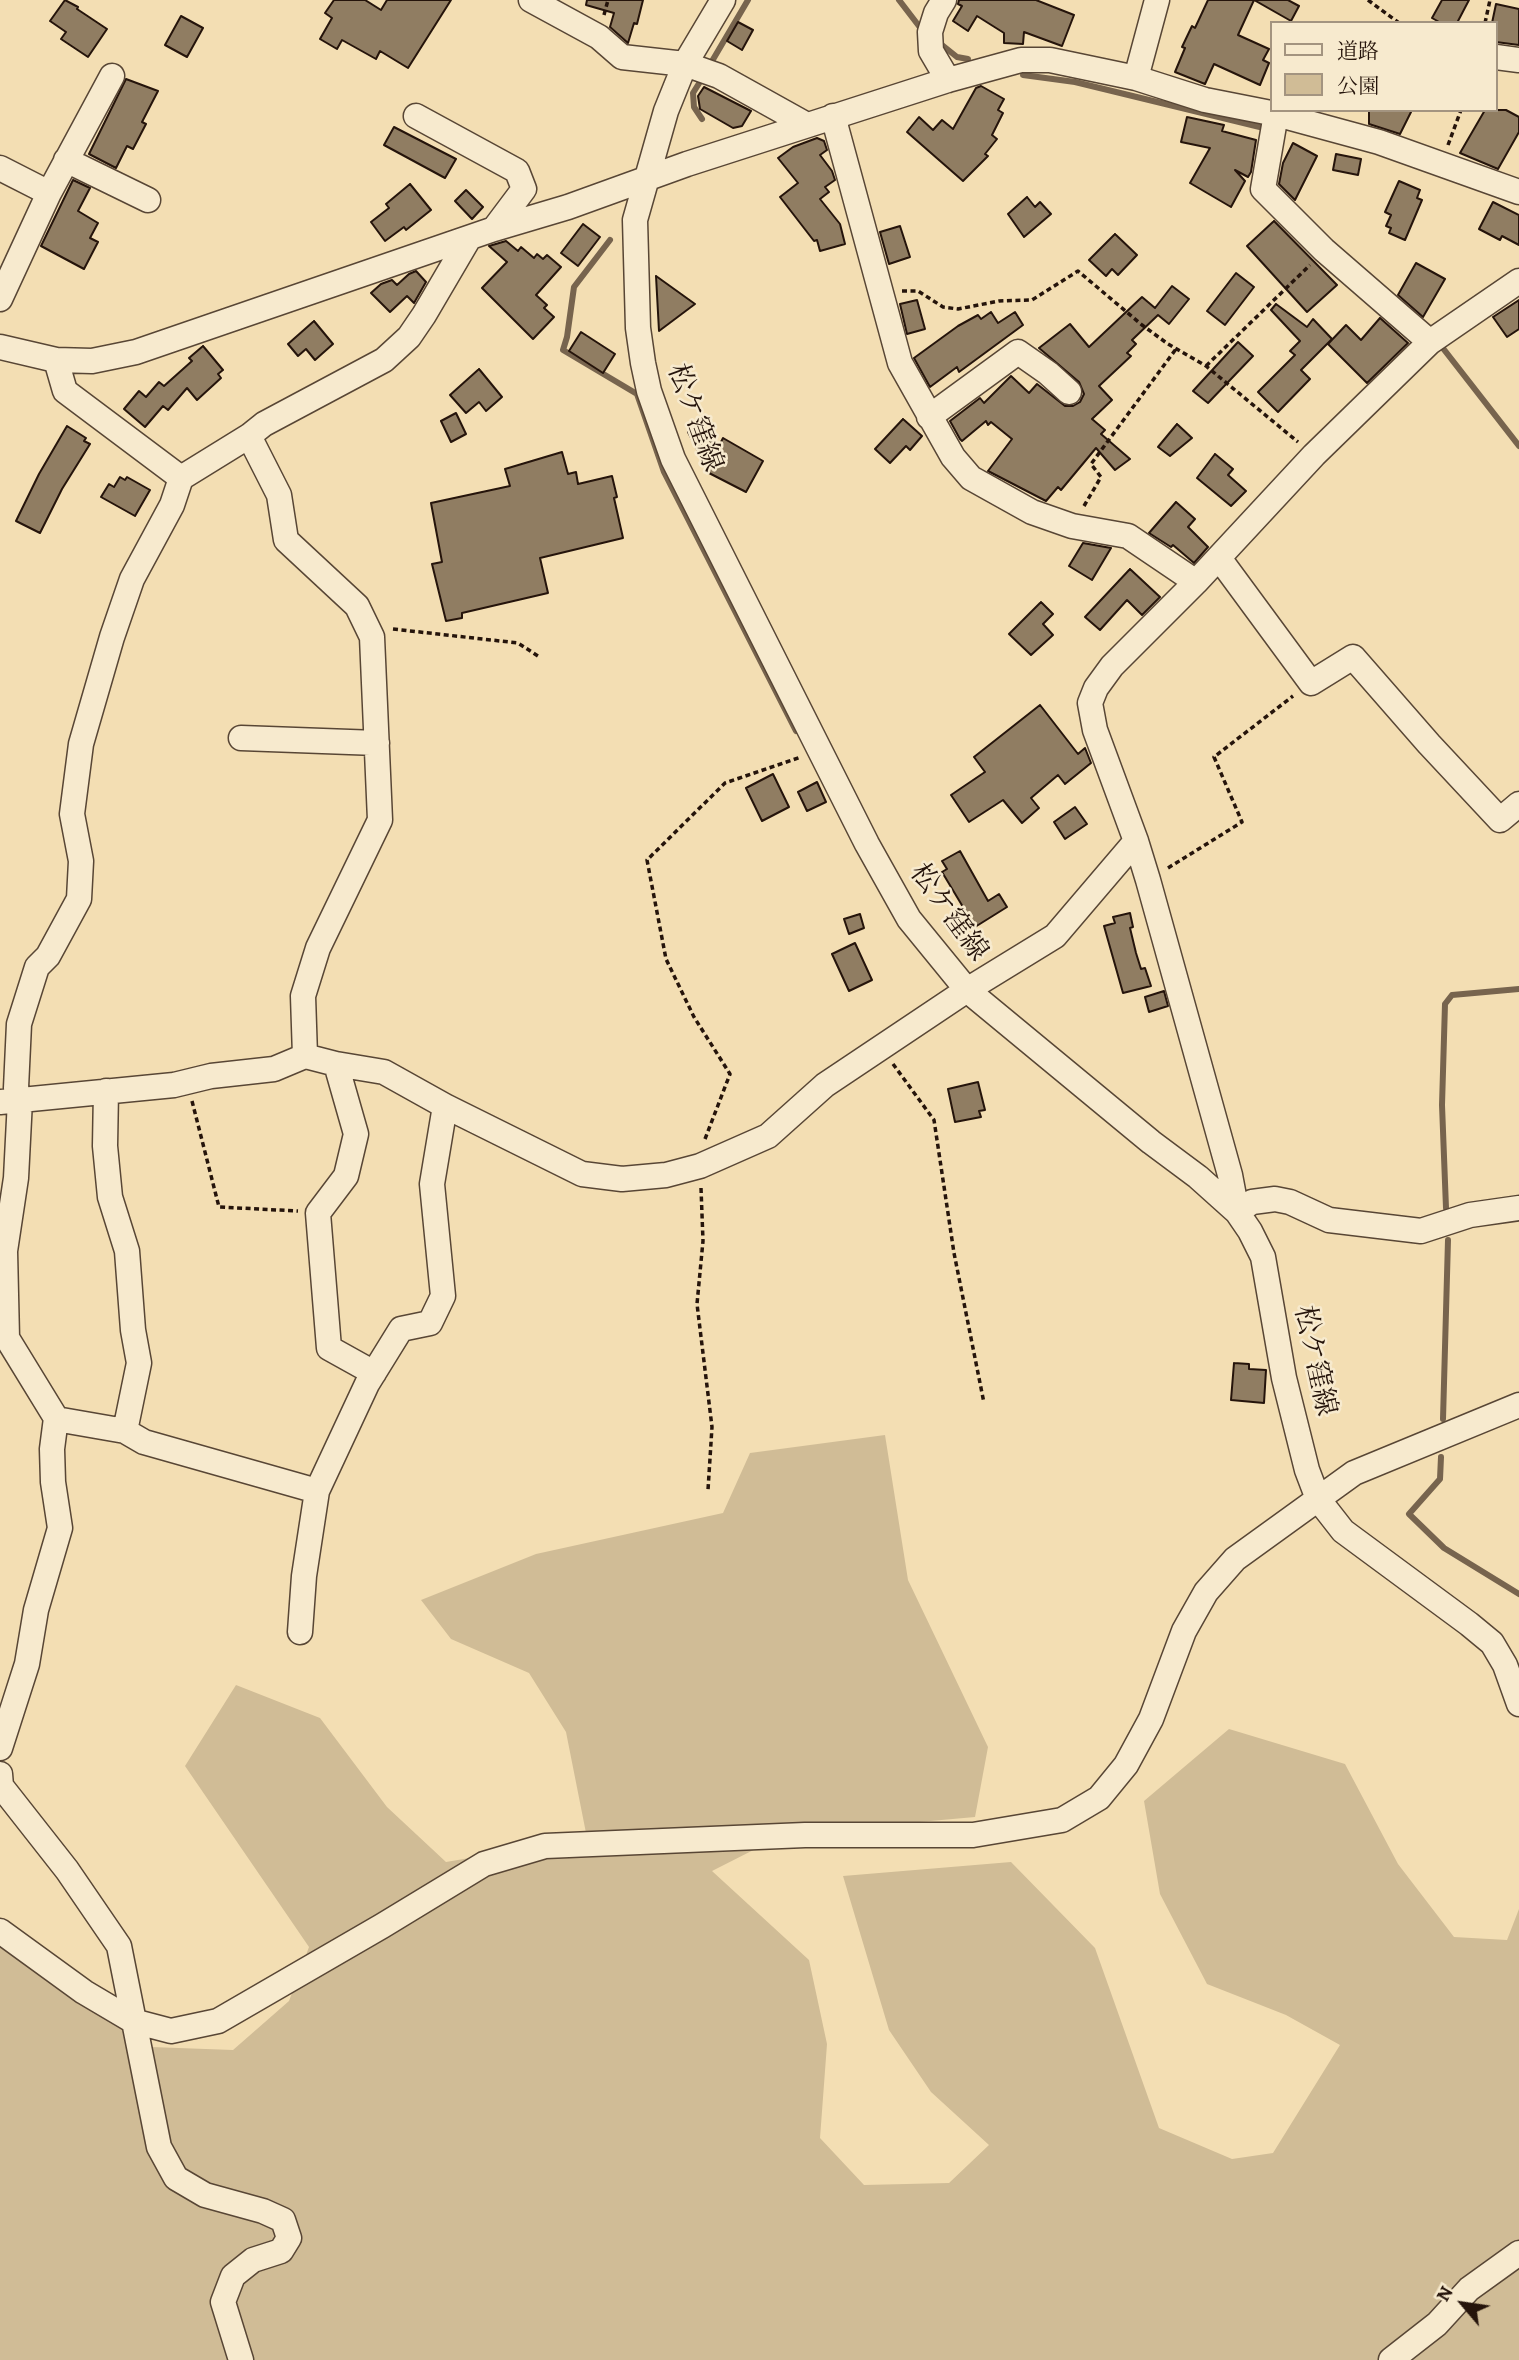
<!DOCTYPE html>
<html>
<head>
<meta charset="utf-8">
<style>
	body { margin:0 }
	#map { position:relative; width:1519px; height:2360px; overflow:hidden; background:#f3deb3; font-family:Alegreya,"Noto Serif JP",serif }
	canvas { display:block }
	.legend { position:absolute; left:1270px; top:21px; width:228px; height:91px; box-sizing:border-box; background:#f7eace; border:2px solid #a39480; margin:0; padding:9px 12px; list-style:none; font-size:21px; color:#25140b }
	.legend li { display:flex; align-items:center; gap:14px; height:35px }
	.legend b { width:35px; border:2px solid #a39480 }
	.north { position:absolute; left:1428px; top:2269px; width:70px; height:70px; -webkit-text-stroke:5px #f7eace; paint-order:stroke; rotate:299deg; font-size:19px; font-weight:700; line-height:28px; text-align:center; color:#25140b }
	.north::after { content:''; display:block; margin:auto; width:24px; height:32px; background:#25140b; clip-path:polygon(50% 0,100% 100%,50% 72%,0 100%) }
</style>
</head>
<body>
<div id="map">
<canvas width="1519" height="2360"></canvas>
<ul class="legend">
<li><b style="height:9px;background:#f7eace"></b>道路</li>
<li><b style="height:19px;background:#d0bc96"></b>公園</li>
</ul>
<div class="north">N</div>
</div>
<script>
const context = document.querySelector('canvas').getContext('2d');
context.lineJoin = 'round';
function paint(path, color) { context.fillStyle = color; context.fill(path, 'evenodd'); }
const poly = rows => new Path2D(rows.map(r => 'M' + r).join(''));
function stroke(path, color, width, dash) { context.strokeStyle = color; context.lineWidth = width; context.lineCap = dash ? 'butt' : 'round'; context.setLineDash(dash || []); context.stroke(path); }
function write(font, color, halo, rows, align = 'center') {
  context.font = font + ' Alegreya,"Noto Serif JP",serif'; context.lineWidth = 5; context.setLineDash([]); context.textBaseline = 'middle'; context.strokeStyle = halo; context.fillStyle = color; for (const [text, x, y, turn = 0] of rows) {
    context.save(); context.translate(x, y); context.rotate((+turn || 0) * Math.PI / 180); context.textAlign = isNaN(turn) ? turn : align; if (halo) context.strokeText(text, 0, 0); context.fillText(text, 0, 0); context.restore();
  }
}
paint(poly([
	[885,1435,908,1580,988,1747,975,1817,785,1834,712,1871,809,1960,827,2044,820,2138,864,2185,949,2183,989,2145,931,2092,889,2030,843,1876,1011,1862,1095,1948,1159,2128,1232,2159,1273,2153,1340,2045,1286,2015,1207,1984,1160,1894,1144,1801,1229,1729,1345,1764,1398,1864,1454,1937,1507,1940,1519,1909,1519,2360,0,2360,0,1921,151,2047,233,2050,289,2001,309,1947,185,1766,236,1685,320,1718,387,1807,446,1862,587,1838,566,1732,529,1673,451,1639,421,1600,536,1554,723,1513,750,1453]
]), '#d0bc96');
stroke(poly([
	[899,0,922,30],
	[937,41,957,57,968,59],
	[708,68,748,0],
	[1023,75,1075,82,1268,129],
	[702,119,694,107,693,93,703,77],
	[610,240,574,287,567,337,563,350,637,394,664,472,796,731],
	[1442,347,1519,446],
	[1446,1208,1442,1105,1445,1004,1452,995,1519,989],
	[1443,1419,1448,1240],
	[1441,1457,1440,1479,1409,1514,1444,1548,1519,1594]
]), '#77644e', 6);
const building = poly([
	[65,0,78,7,77,9,107,29,88,57,61,39,66,32,50,21,65,0],
	[334,0,365,0,381,10,387,0,451,0,408,68,380,51,376,59,342,40,337,49,320,39,332,18,325,13,334,0],
	[587,0,643,0,637,24,634,23,628,43,610,27,614,13,586,5,587,0],
	[959,0,1036,0,1074,15,1062,46,1024,32,1023,44,1004,43,1004,33,977,16,968,31,953,21,962,6,958,4,959,0],
	[1208,0,1288,0,1299,6,1291,21,1254,0,1238,35,1269,49,1263,60,1269,63,1260,85,1214,64,1205,84,1175,72,1185,48,1182,47,1192,26,1195,28,1208,0],
	[1442,0,1469,0,1457,23,1441,23,1432,18,1442,0],
	[1496,4,1519,9,1519,45,1496,42,1496,23,1492,23,1496,4],
	[181,16,203,28,187,57,165,45,181,16],
	[738,22,753,30,742,50,727,41,738,22],
	[126,79,158,91,142,122,146,124,133,149,127,146,116,168,89,154,126,79],
	[981,86,1004,99,998,110,1003,113,992,135,997,139,985,154,988,156,963,181,907,132,919,117,933,130,942,120,953,129,976,88,981,86],
	[704,87,751,111,742,126,733,128,700,109,698,96,704,87],
	[1369,110,1412,110,1400,134,1369,124,1369,110],
	[1485,110,1506,110,1519,117,1519,132,1498,169,1460,153,1485,110],
	[1187,117,1224,125,1222,131,1256,140,1251,172,1248,177,1235,170,1245,181,1231,207,1190,183,1210,148,1181,142,1187,117],
	[394,127,456,159,445,178,384,145,394,127],
	[817,138,824,141,827,150,820,155,832,171,835,180,825,187,829,192,820,199,840,224,845,244,820,251,817,240,814,241,780,197,798,183,778,158,793,147,817,138],
	[1293,143,1317,156,1295,200,1279,184,1283,163,1293,143],
	[1336,154,1361,159,1358,175,1333,170,1336,154],
	[73,180,90,188,78,211,98,223,90,238,98,242,84,269,41,246,73,180],
	[1399,181,1420,190,1417,198,1422,200,1405,240,1389,233,1391,228,1386,226,1391,215,1385,212,1399,181],
	[410,184,431,210,406,230,404,227,385,241,371,222,389,208,386,204,410,184],
	[466,190,483,207,472,219,455,201,466,190],
	[1027,197,1035,207,1040,202,1051,214,1024,237,1008,214,1027,197],
	[1493,202,1519,215,1519,245,1502,236,1500,240,1479,229,1493,202],
	[1274,221,1337,285,1307,312,1247,246,1274,221],
	[583,224,600,237,578,266,561,253,583,224],
	[900,226,910,257,889,264,880,232,900,226],
	[1115,234,1137,255,1118,275,1112,269,1106,276,1089,260,1115,234],
	[506,241,518,251,521,247,534,258,537,254,543,259,547,255,561,267,536,295,547,305,544,308,554,317,533,339,482,288,507,262,489,246,506,241],
	[1416,263,1445,279,1423,317,1398,295,1416,263],
	[416,271,426,282,414,303,407,296,390,312,371,293,381,284,392,280,397,285,409,274,416,271],
	[1236,273,1254,287,1225,325,1207,311,1236,273],
	[656,276,695,304,659,331,656,276],
	[1172,286,1189,299,1169,324,1158,315,1132,340,1136,344,1127,353,1131,356,1099,386,1112,400,1092,419,1105,430,1101,434,1130,459,1115,470,1096,448,1061,490,1058,487,1046,501,988,471,1012,439,991,422,988,425,986,421,962,441,960,439,950,421,980,398,984,403,1011,376,1029,393,1037,384,1065,406,1073,406,1080,402,1084,394,1079,382,1039,348,1070,324,1089,347,1142,297,1155,308,1172,286],
	[917,300,925,329,907,334,900,304,917,300],
	[1519,300,1519,329,1507,337,1493,317,1519,300],
	[1276,304,1307,327,1313,319,1332,339,1301,370,1310,379,1278,412,1258,392,1295,355,1290,351,1300,341,1271,310,1276,304],
	[991,312,998,323,1015,312,1023,325,959,372,957,367,930,387,914,358,958,326,978,315,981,319,991,312],
	[1380,318,1408,343,1367,383,1328,344,1346,325,1361,340,1380,318],
	[314,321,333,344,315,360,306,349,298,356,288,344,314,321],
	[581,332,615,354,603,373,569,351,581,332],
	[1238,342,1253,356,1208,403,1193,391,1238,342],
	[203,346,223,370,218,374,221,378,197,400,187,388,168,410,163,406,145,427,124,409,139,391,146,397,159,382,164,386,192,361,189,358,203,346],
	[479,369,502,397,486,411,479,402,466,413,450,395,479,369],
	[456,413,466,434,451,442,441,421,456,413],
	[903,419,922,436,910,450,906,446,890,463,875,449,903,419],
	[1177,424,1192,438,1170,456,1158,447,1177,424],
	[67,426,86,438,84,441,90,444,62,489,40,533,16,521,39,474,67,426],
	[688,432,720,444,723,438,763,461,746,492,709,473,688,432],
	[562,452,568,474,576,472,578,484,612,476,617,497,614,498,623,538,540,558,548,593,462,613,462,618,446,621,432,564,442,562,431,503,510,486,505,469,562,452],
	[1215,454,1233,469,1228,475,1246,491,1231,506,1197,478,1215,454],
	[120,477,125,480,127,477,150,490,135,516,101,497,109,484,114,487,120,477],
	[1176,502,1195,519,1188,527,1208,547,1194,563,1173,545,1171,547,1149,533,1176,502],
	[1083,543,1111,548,1092,580,1069,566,1083,543],
	[1130,569,1160,597,1142,615,1127,600,1100,630,1085,617,1130,569],
	[1041,602,1053,614,1043,624,1053,635,1031,655,1009,634,1041,602],
	[1040,705,1078,754,1085,748,1091,763,1065,784,1058,775,1031,798,1039,808,1022,823,1003,800,969,822,951,795,985,772,974,757,1040,705],
	[773,774,789,807,762,821,746,788,773,774],
	[817,782,826,802,807,811,798,792,817,782],
	[1075,807,1087,824,1065,839,1054,822,1075,807],
	[960,851,988,901,999,894,1007,907,975,927,942,872,947,869,942,861,960,851],
	[1130,913,1133,927,1130,928,1136,953,1141,969,1145,968,1151,986,1123,993,1104,926,1115,923,1113,917,1130,913],
	[860,914,864,928,849,934,844,919,860,914],
	[855,943,872,980,849,991,832,954,855,943],
	[1164,991,1168,1006,1149,1012,1145,997,1164,991],
	[978,1082,985,1110,979,1111,981,1117,955,1122,948,1089,978,1082],
	[1234,1363,1249,1364,1249,1369,1266,1370,1264,1403,1231,1400,1234,1363]
]);
paint(building, '#907d62');
stroke(building, '#25140b', 2);
const minor = poly([
	[531,0,599,37,622,57,685,64,719,76,807,125],
	[723,0,685,64,666,111,635,220,638,328,643,363,649,391,673,459,867,844,909,919,967,990,1151,1142,1198,1177,1237,1212,1250,1231,1263,1257,1284,1378,1307,1470,1318,1499,1343,1531,1469,1624,1492,1643,1505,1665,1519,1704],
	[944,0,936,13,930,32,931,51,948,80],
	[1496,57,1519,60],
	[1136,78,1157,0],
	[1276,114,1263,189,1324,250,1430,342],
	[416,116,517,171,524,189,494,229],
	[833,116,900,363,953,457,971,478,1032,512,1072,526,1128,536,1196,582],
	[66,160,148,200],
	[0,168,49,193],
	[0,299,49,193,112,76],
	[0,347,56,360,92,361,136,352,494,229,568,207,687,164,948,80,1021,60,1050,60,1136,78,1205,100,1276,114,1379,142,1519,192],
	[56,360,65,391,181,478],
	[929,417,1018,352,1048,373,1069,392],
	[249,436,279,495,286,540,357,606,372,637,380,820,318,948,303,996,305,1056],
	[1219,558,1311,683,1353,657,1429,744,1500,820,1519,804],
	[241,738,377,743],
	[336,1064,356,1134,346,1176,318,1213,329,1348,374,1373],
	[106,1091,105,1146,110,1197,127,1251,133,1330,139,1363,125,1431],
	[0,1102,174,1085,211,1076,274,1069,305,1056,336,1064,384,1072,445,1106,582,1174,622,1179,666,1175,700,1166,768,1136,825,1085,967,990,1055,936,1136,841],
	[1237,1212,1230,1175,1148,880,1136,841,1095,730,1090,703,1096,688,1112,666,1196,582,1314,455,1430,342,1519,281],
	[1237,1212,1252,1202,1275,1199,1290,1202,1329,1220,1421,1231,1470,1215,1519,1208],
	[56,1419,125,1431,144,1442,317,1491],
	[300,1632,304,1576,317,1491,367,1384,401,1329,430,1323,443,1296,432,1184,445,1106],
	[0,1748,27,1664,36,1610,60,1528,53,1482,52,1449,56,1418,7,1338,5,1251,16,1178,20,1100,16,1088,19,1024,37,967,48,956,79,899,81,861,72,814,81,744,112,637,132,579,172,505,181,478,249,436,264,424,384,360,409,337,424,315,468,240],
	[0,1774,1,1786,67,1870,119,1946,159,2147,176,2178,205,2195,263,2211,283,2220,289,2238,281,2251,253,2260,233,2276,223,2302,241,2360],
	[0,1931,84,1992,133,2021,171,2031,218,2021,382,1926,484,1864,545,1846,805,1835,973,1835,1062,1820,1099,1798,1126,1765,1151,1719,1184,1631,1206,1592,1235,1559,1354,1473,1519,1405],
	[1391,2360,1437,2324,1469,2289,1519,2253]
]);
stroke(minor, '#584635', 27);
stroke(poly([
	[1368,0,1399,23],
	[604,15,608,0],
	[1485,23,1490,0],
	[1448,145,1461,110],
	[902,291,918,291,943,307,958,309,999,301,1032,300,1078,271,1142,325,1168,344,1206,366,1298,442],
	[1206,366,1310,265],
	[1084,506,1101,477,1091,464,1176,349],
	[393,629,518,643,538,656],
	[1168,868,1242,822,1214,757,1293,696],
	[893,1064,934,1120,954,1253,984,1403],
	[192,1101,219,1207,298,1211],
	[705,1139,730,1074,694,1017,666,959,647,860,725,783,801,757],
	[701,1188,703,1241,697,1304,712,1427,708,1490]
]), '#25140b', 3.5, [5, 3.5]);
stroke(minor, '#f7eace', 24);
write('28px', '#25140b', '#f7eace', [
	["松ケ窪線",694,418,70],
	["松ケ窪線",948,913,54],
	["松ケ窪線",1314,1361,78]
]);
</script>
</body>
</html>
